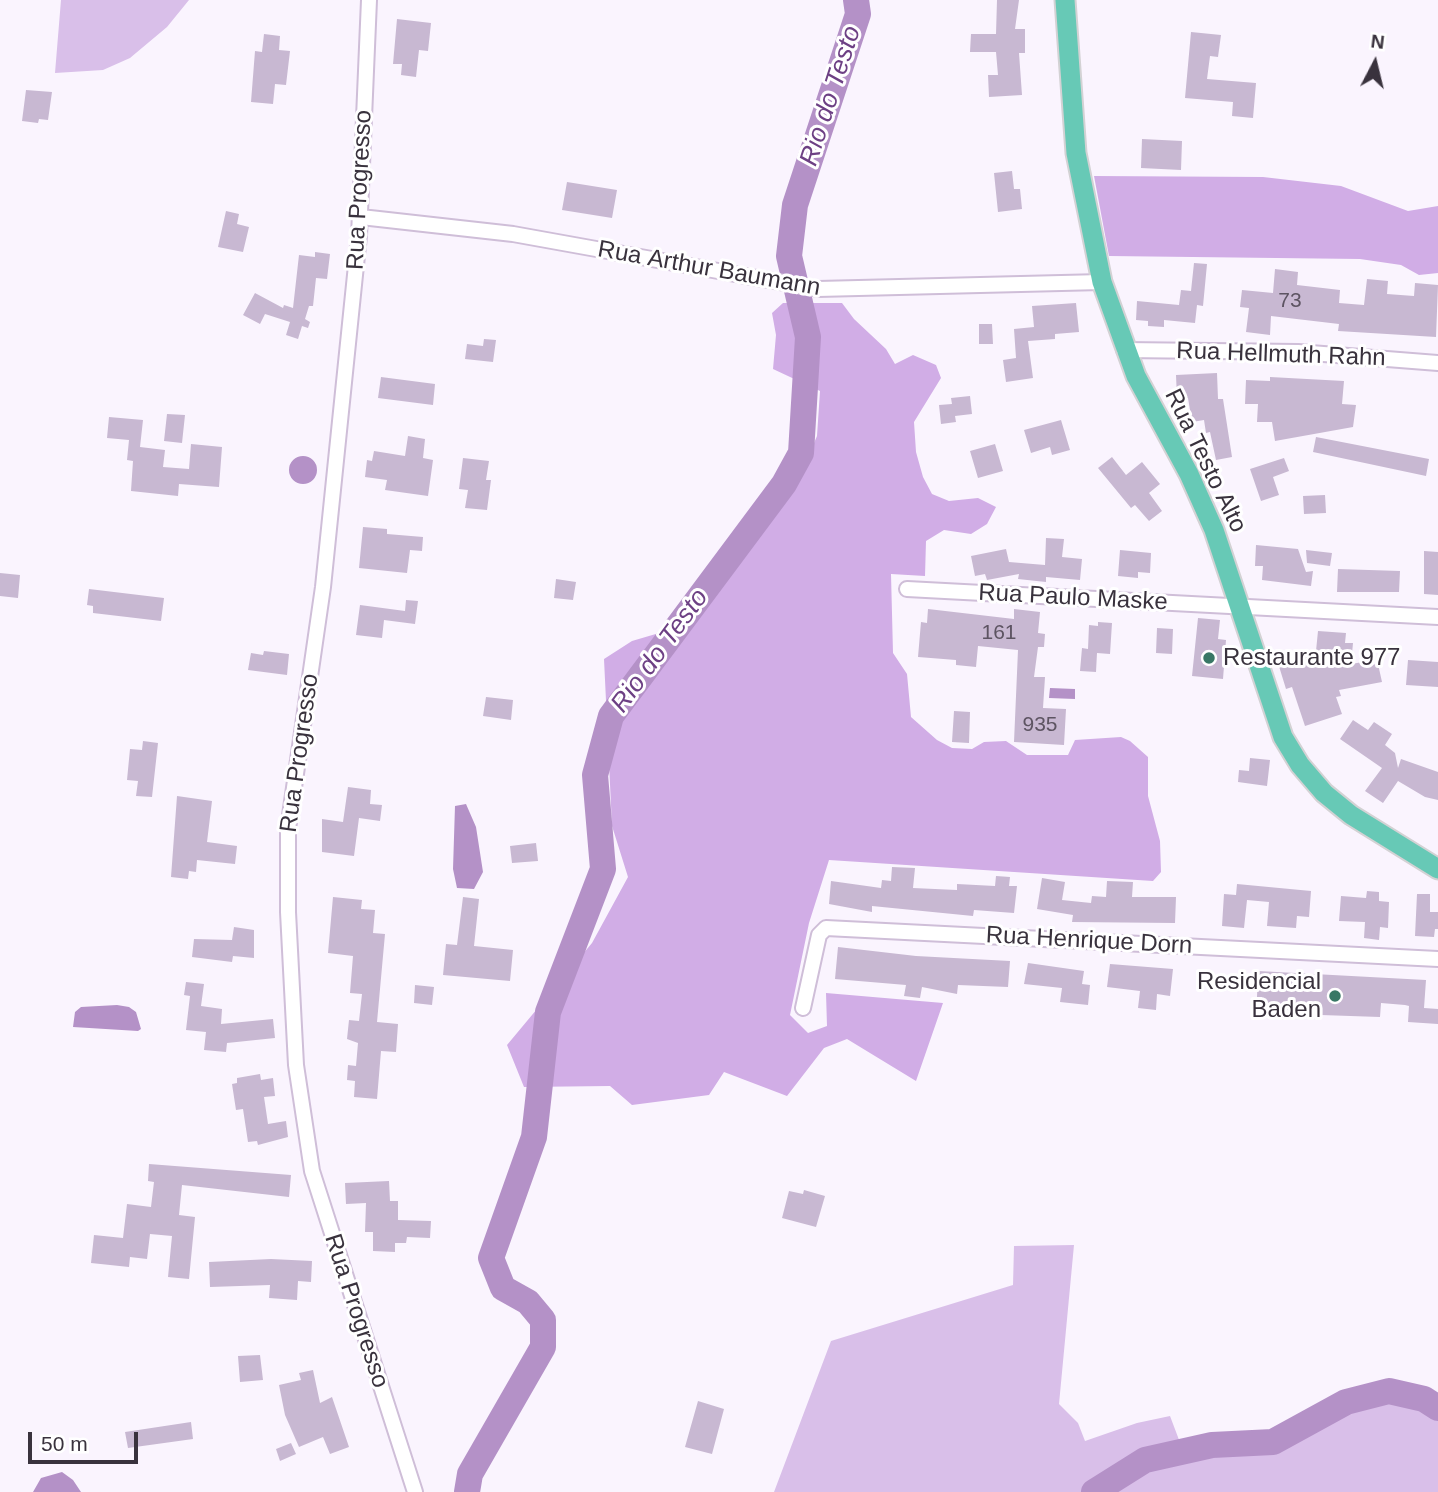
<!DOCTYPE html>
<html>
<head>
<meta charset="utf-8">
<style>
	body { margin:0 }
	#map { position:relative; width:1438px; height:1492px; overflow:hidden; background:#faf4fe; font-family:Helvetica,sans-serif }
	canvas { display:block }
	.north { position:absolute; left:1340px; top:28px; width:70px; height:70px; -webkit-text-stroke:5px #fff; paint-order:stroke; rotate:7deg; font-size:19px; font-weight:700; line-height:28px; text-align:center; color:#39323d }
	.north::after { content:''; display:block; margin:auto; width:24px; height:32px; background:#39323d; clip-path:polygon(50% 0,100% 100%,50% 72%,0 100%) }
	.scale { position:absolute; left:28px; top:1432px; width:110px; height:32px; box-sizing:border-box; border:4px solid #39323d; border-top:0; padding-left:9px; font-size:21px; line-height:24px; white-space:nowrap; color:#39323d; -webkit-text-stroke:5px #fff; paint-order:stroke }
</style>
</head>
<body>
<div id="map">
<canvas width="1438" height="1492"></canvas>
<div class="north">N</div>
<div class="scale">50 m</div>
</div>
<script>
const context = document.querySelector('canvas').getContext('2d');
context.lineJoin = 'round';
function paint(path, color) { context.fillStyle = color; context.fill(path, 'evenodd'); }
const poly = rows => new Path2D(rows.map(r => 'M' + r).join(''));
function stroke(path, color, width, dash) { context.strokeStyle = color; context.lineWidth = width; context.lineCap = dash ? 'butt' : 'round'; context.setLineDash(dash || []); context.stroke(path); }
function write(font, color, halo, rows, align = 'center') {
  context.font = font + ' Helvetica,sans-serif'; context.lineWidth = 6; context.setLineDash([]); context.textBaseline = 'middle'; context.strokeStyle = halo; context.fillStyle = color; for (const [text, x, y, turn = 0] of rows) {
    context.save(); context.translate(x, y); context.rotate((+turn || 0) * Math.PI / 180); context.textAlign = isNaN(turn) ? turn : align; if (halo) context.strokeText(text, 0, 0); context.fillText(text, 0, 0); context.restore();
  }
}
paint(poly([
	[61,0,189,0,167,27,130,58,103,70,55,73],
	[1074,1245,1059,1404,1078,1423,1085,1441,1137,1423,1170,1416,1187,1461,1277,1449,1349,1411,1392,1402,1438,1417,1438,1492,774,1492,831,1341,1013,1285,1014,1246]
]), '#d9bfe9');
paint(poly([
	[1094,176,1263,177,1341,186,1408,211,1438,206,1438,273,1419,275,1401,265,1360,259,1109,256],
	[783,303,842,303,854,319,886,349,895,364,913,355,936,365,941,378,914,422,916,452,923,477,932,494,949,501,978,498,996,507,987,524,971,534,944,530,926,541,925,576,891,574,893,653,907,674,911,717,937,740,952,748,972,749,984,742,1006,741,1027,755,1068,755,1075,740,1121,737,1130,741,1148,757,1148,796,1160,841,1161,872,1153,881,829,860,809,923,790,1015,808,1033,827,1026,826,993,943,1003,916,1081,847,1039,824,1048,787,1096,724,1072,709,1095,632,1105,610,1086,524,1087,507,1045,592,943,628,877,612,826,604,659,632,641,693,623,795,488,817,436,820,391,773,369,776,335,772,313]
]), '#d1ade6');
paint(poly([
	'289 470a14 14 0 1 1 28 0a14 14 0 1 1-28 0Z',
	[1050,688,1075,689,1075,699,1049,698],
	[466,804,476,827,483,872,474,889,457,888,453,869,455,806],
	[117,1005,129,1007,136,1012,141,1029,138,1031,73,1027,75,1012,81,1007],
	[62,1472,73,1480,81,1492,33,1492,41,1478]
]), '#b491c7');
stroke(poly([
	[467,1492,470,1474,543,1347,543,1320,528,1302,503,1288,491,1258,534,1137,548,1012,603,869,595,775,611,716,784,484,801,453,808,337,789,256,795,205,858,14,856,0],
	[1094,1492,1145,1460,1212,1445,1273,1442,1346,1402,1389,1391,1424,1399,1438,1408]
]), '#b491c7', 26);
paint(poly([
	[997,0,1019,0,1015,29,1025,29,1025,53,1019,53,1022,95,989,97,988,75,998,75,996,52,970,52,971,34,996,34],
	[397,19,431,23,428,51,419,50,416,77,401,75,402,64,393,64],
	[1191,32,1221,35,1218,57,1210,56,1207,79,1256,83,1253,118,1232,116,1233,102,1185,98],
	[264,34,280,36,279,50,290,51,286,85,275,84,273,104,251,102,255,51,262,52],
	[26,90,52,92,48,120,39,119,38,123,22,121],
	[1142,139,1182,141,1181,170,1141,168],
	[1012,171,1014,189,1020,189,1022,209,998,212,994,173],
	[567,182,617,190,612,218,562,210],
	[226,211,239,214,237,224,249,227,243,252,218,247],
	[315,252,330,254,327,279,316,278,313,306,309,306,305,319,310,322,308,328,302,326,298,339,286,335,290,322,265,314,260,324,243,315,255,293,283,308,284,305,293,308,299,255,315,257],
	[1194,263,1207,264,1203,306,1197,305,1195,323,1164,320,1164,327,1148,326,1148,321,1136,320,1137,301,1179,305,1181,290,1191,291],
	[1275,269,1298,272,1297,285,1340,290,1339,303,1364,305,1367,279,1388,281,1387,294,1414,296,1415,283,1438,285,1436,337,1338,331,1339,324,1271,316,1270,335,1246,332,1249,308,1240,307,1242,290,1273,293],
	[1076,303,1079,332,1055,334,1055,339,1028,341,1033,378,1006,382,1003,360,1016,358,1014,329,1034,327,1032,306],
	[979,324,992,324,993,344,979,344],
	[484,339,496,340,493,362,465,359,467,344,483,346],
	[1217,373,1218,399,1223,399,1232,457,1216,460,1210,432,1206,433,1204,420,1192,422,1188,398,1177,399,1176,375],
	[381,377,435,384,433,405,378,398],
	[1270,377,1344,381,1342,404,1356,405,1353,427,1275,441,1272,422,1257,422,1258,404,1245,404,1246,380,1270,381],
	[970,396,972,414,955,416,956,422,941,424,939,405,952,404,951,398],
	[167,414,185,415,182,443,164,441],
	[109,417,143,420,140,447,165,450,163,467,189,469,191,444,222,447,219,487,179,484,178,496,131,491,133,461,127,460,129,440,107,438],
	[1061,420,1070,450,1052,455,1050,447,1031,453,1024,430],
	[408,436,425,439,423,458,433,460,428,496,385,490,387,480,365,477,367,460,372,461,374,451,405,456],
	[1316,437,1429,459,1426,476,1313,452],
	[995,444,1003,471,978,478,970,451],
	[1112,457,1126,475,1142,462,1160,484,1149,493,1162,511,1149,521,1135,505,1131,508,1098,468],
	[463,458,489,461,486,480,491,480,487,510,465,508,468,490,459,489],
	[1284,458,1289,471,1273,477,1279,495,1261,501,1250,469],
	[1325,495,1326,513,1304,514,1303,496],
	[363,527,387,529,387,534,423,537,422,551,410,550,407,573,359,568],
	[1046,538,1064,539,1062,557,1082,559,1080,580,1046,577,1046,582,1018,579,1019,574,987,580,985,574,975,576,971,556,1006,549,1009,562,1045,565],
	[1256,545,1298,549,1306,572,1313,571,1311,586,1262,580,1263,566,1255,566],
	[1120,550,1151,553,1150,573,1138,572,1138,578,1118,576],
	[1306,550,1332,553,1330,566,1307,563],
	[1424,551,1438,552,1438,595,1424,594],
	[1338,569,1400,571,1399,592,1337,592],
	[0,573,20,575,18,598,0,596],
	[556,579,576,582,573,600,554,598],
	[89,589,164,598,161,621,93,613,93,606,87,605],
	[406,600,418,601,415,624,384,620,382,638,356,635,360,605,405,611],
	[928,609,1014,619,1014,609,1040,612,1038,633,1045,634,1044,647,1038,647,1034,677,1045,677,1043,708,1066,709,1064,745,1014,742,1018,650,978,646,976,667,956,665,956,660,918,657,921,622,927,623],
	[1198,618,1220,620,1218,639,1226,640,1223,679,1192,676],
	[1098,622,1112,623,1110,654,1097,653,1096,672,1080,671,1082,648,1088,649,1089,625,1098,626],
	[1157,628,1173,629,1172,654,1156,653],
	[1318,631,1346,633,1345,643,1353,643,1351,664,1369,661,1370,665,1378,664,1382,682,1339,690,1341,696,1336,697,1342,714,1305,726,1292,687,1286,689,1278,663,1316,651],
	[264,651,289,654,287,675,248,670,251,653,263,655],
	[1408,660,1438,662,1438,687,1406,685],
	[486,697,513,700,511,720,483,716],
	[954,711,970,712,969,743,952,742],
	[1353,720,1368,730,1374,722,1392,734,1385,745,1395,753,1398,768,1401,759,1438,772,1438,800,1425,797,1398,781,1383,803,1365,791,1382,768,1340,739],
	[143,741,158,743,152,797,136,796,138,781,127,780,130,749,142,750],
	[1250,758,1270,760,1267,786,1238,782,1239,770,1249,771],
	[348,787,371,790,370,804,382,805,380,821,359,818,354,856,322,852,322,819,343,822],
	[177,796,212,801,207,842,237,846,235,864,197,860,196,872,189,871,188,879,171,877],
	[536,843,538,861,512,863,510,846],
	[892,867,915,868,913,888,957,890,957,884,995,886,996,876,1010,877,1009,886,1017,886,1014,913,974,910,973,916,872,906,872,912,829,904,831,881,881,888,882,880,891,881],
	[1042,878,1065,882,1062,900,1091,903,1092,896,1106,897,1107,881,1133,882,1132,897,1176,897,1175,923,1072,922,1073,915,1037,909],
	[1237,884,1311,891,1309,917,1297,916,1296,928,1267,926,1269,902,1247,900,1244,928,1222,926,1224,894,1236,895],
	[1367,891,1379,892,1379,901,1389,902,1388,928,1380,927,1379,940,1364,938,1365,922,1339,921,1341,896,1366,898],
	[1417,894,1430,894,1430,912,1438,912,1438,929,1435,929,1434,937,1415,936],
	[333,897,362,900,361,909,375,910,373,933,385,934,377,1022,398,1024,396,1052,381,1051,377,1099,354,1097,355,1081,347,1080,348,1065,356,1066,358,1043,347,1039,349,1020,359,1021,362,994,350,993,353,956,328,953],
	[463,897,479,899,474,946,513,950,510,981,443,975,446,944,457,945],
	[234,927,254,930,254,958,233,956,232,962,192,957,194,939,232,940],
	[838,947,916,956,1010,961,1008,987,958,985,957,994,922,987,920,998,904,996,906,985,835,979],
	[1028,963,1084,971,1082,984,1090,985,1088,1005,1060,1002,1062,988,1024,984],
	[1110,964,1173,969,1170,996,1157,994,1156,1010,1138,1008,1140,991,1107,987],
	[1258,971,1426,980,1424,1008,1438,1009,1438,1024,1408,1022,1409,1006,1405,1005,1381,1003,1380,1017,1321,1015,1261,1006,1262,997,1257,997],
	[186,982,204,984,201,1006,222,1009,221,1024,273,1019,275,1038,227,1043,226,1052,204,1050,206,1032,186,1030,190,996,184,995],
	[415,985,434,987,432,1005,414,1003],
	[260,1074,261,1080,273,1078,275,1096,264,1097,268,1124,286,1121,288,1137,258,1145,257,1141,248,1142,243,1109,236,1110,232,1084,237,1083,237,1078],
	[149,1164,291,1175,289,1197,182,1185,179,1215,195,1217,189,1279,168,1277,172,1236,150,1234,147,1259,130,1257,129,1267,91,1263,94,1235,123,1238,127,1204,151,1207,154,1182,148,1181],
	[389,1181,390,1201,398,1201,398,1220,431,1221,430,1238,407,1237,406,1243,395,1243,395,1252,373,1251,373,1232,365,1232,366,1203,346,1204,345,1183],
	[804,1190,825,1196,816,1227,782,1218,789,1191,803,1194],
	[271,1259,312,1261,311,1282,298,1281,297,1300,269,1298,270,1285,210,1287,209,1262],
	[260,1355,263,1380,240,1382,238,1356],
	[313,1370,320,1403,332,1397,349,1447,330,1454,323,1437,299,1447,285,1415,279,1385,301,1380,299,1373],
	[698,1401,724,1409,712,1454,685,1447],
	[191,1422,193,1439,128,1448,125,1432],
	[291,1443,296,1454,280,1461,276,1449]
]), '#c8b8d2');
const minor = poly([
	[369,0,359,236,323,587,288,829,288,912,296,1065,312,1171,415,1492],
	[361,217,513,234,818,289,1102,282],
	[1124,350,1298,352,1438,363],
	[907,589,1438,617],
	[803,1008,819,935,826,928,1438,959]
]);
const major = poly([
	[1065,0,1076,153,1102,282,1136,376,1189,474,1214,530,1283,737,1300,765,1324,793,1351,815,1438,869]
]);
stroke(minor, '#cfbed8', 18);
stroke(major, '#d3d2d4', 23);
stroke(minor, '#fff', 14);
stroke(major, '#67c9b6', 19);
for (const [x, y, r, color] of [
	[1209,658,7,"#387765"],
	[1335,996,7,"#387765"]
]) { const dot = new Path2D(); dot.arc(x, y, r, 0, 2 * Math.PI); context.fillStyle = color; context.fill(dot); stroke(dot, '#fff', 2.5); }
write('21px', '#5d5462', null, [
	["73",1290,301],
	["161",999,633],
	["935",1040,725]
]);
write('24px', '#39323d', '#fff', [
	["Rua Progresso",360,190,-87],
	["Rua Arthur Baumann",709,269,10],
	["Rua Hellmuth Rahn",1281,355,2],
	["Rua Testo Alto",1205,461,64],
	["Rua Paulo Maske",1073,598,3],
	["Rua Progresso",300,753,-82],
	["Rua Henrique Dorn",1089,941,3],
	["Rua Progresso",356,1311,72]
]);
write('24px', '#39323d', '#fff', [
	["Restaurante 977",1223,658],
	["Residencial",1321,982,"right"],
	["Baden",1321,1010,"right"]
], 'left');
write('italic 26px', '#6d4084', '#fff', [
	["Rio do Testo",831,96,-72],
	["Rio do Testo",660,651,-54]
]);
</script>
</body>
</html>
